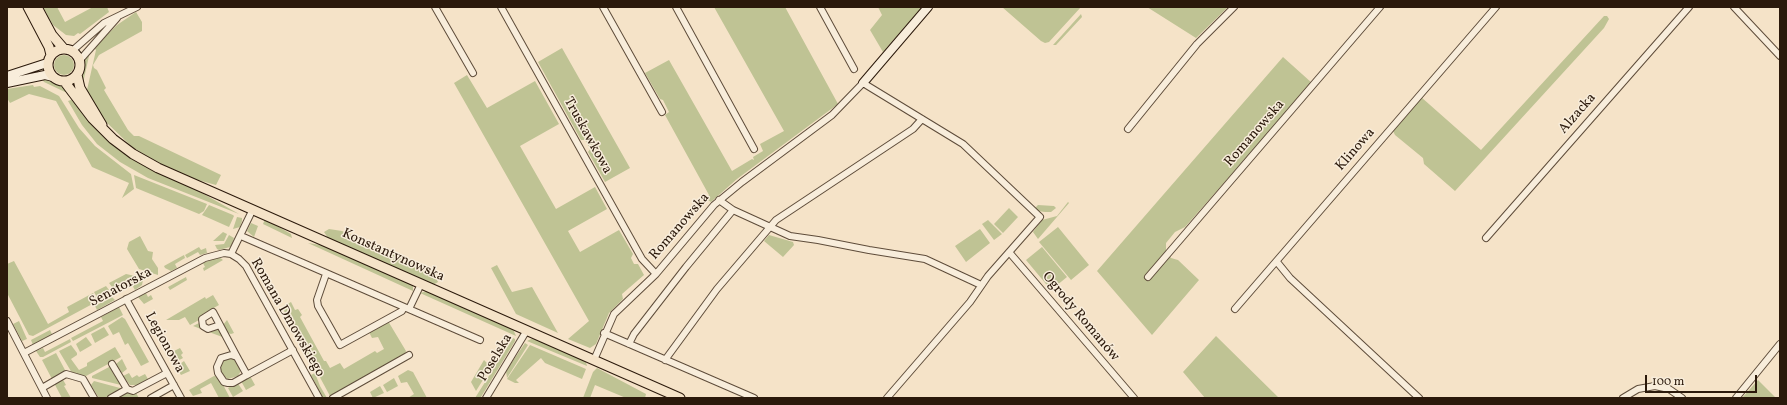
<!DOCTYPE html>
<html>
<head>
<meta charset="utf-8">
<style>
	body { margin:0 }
	#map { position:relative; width:1787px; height:405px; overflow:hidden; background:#f5e3c8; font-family:Vollkorn,serif }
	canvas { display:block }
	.frame { position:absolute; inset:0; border:8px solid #2b190b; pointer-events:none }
	.scale { position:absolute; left:1645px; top:375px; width:112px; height:18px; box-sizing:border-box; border:2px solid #2b190b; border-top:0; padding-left:5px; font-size:12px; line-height:14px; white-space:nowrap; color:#2b190b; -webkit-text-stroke:3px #f8eddb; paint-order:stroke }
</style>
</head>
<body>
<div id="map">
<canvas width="1787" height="405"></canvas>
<div class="frame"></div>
<div class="scale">100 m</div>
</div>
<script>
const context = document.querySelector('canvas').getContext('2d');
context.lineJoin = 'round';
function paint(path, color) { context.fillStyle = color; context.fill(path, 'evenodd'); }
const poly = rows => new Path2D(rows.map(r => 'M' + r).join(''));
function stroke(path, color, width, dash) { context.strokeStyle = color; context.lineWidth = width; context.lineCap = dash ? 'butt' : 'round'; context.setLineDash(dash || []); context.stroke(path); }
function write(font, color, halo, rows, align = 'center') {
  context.font = font + ' Vollkorn,serif'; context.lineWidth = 3; context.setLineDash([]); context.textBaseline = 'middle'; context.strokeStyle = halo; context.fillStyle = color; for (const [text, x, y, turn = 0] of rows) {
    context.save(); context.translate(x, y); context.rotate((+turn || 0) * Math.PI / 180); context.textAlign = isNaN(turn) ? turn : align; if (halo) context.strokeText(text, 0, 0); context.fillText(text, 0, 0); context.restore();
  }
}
paint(poly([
	[43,7,57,7,65,22,93,7,107,7,109,12,80,34,78,33,74,36,66,35,53,25],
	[714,7,785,7,838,104,737,179,711,202,706,199,709,195,665,115,669,112,663,100,660,99,645,73,669,60,732,171,752,159,754,160,753,157,763,151,760,144,784,131],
	[878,7,922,7,883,52,870,30,882,15],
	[1002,7,1081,7,1049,42,1045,43,1041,41],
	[1147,7,1228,7,1196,38],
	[136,12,142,22,142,31,99,55,93,65,94,68,97,70,106,88,104,90,128,130,134,136,139,136,221,175,216,185,194,179,158,163,132,147,104,120,85,93,87,92,87,90,96,50,94,48,117,25],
	[1081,14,1082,17,1056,45,1053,45],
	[1604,16,1607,16,1609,19,1604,28,1455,191,1424,164,1423,158,1395,135,1393,131,1421,97,1481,150],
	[562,48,630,168,605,182,588,152,590,149,585,140,581,140,538,62],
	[89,54,89,56,83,83,81,76,84,61],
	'54 65a10 10 0 1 1 20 0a10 10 0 1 1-20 0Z',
	[1283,57,1312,83,1185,227,1175,232,1166,243,1166,250,1171,258,1178,260,1199,280,1152,335,1097,271],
	[467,75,487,108,535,81,559,124,520,146,556,209,595,187,607,209,568,231,580,252,619,230,633,254,631,258,634,264,638,264,644,275,622,294,623,299,609,313,596,344,590,348,568,339,589,321,454,83],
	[41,78,48,78,63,86,69,91,65,92,44,82],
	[33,85,34,87,40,86,59,96,79,128,95,146,131,174,134,189,122,198,129,183,92,167,56,101,29,94,10,103,7,98,7,89],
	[74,99,95,128,118,149,143,165,195,189,239,214,148,178,120,162,97,144,82,125,68,101],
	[134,175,207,204,204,211,199,214,136,188],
	[1068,202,1069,203,1038,239,1033,232,1042,220,1057,216],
	[209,205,233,215,234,216,229,227,202,215],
	[1038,205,1054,206,1056,208,1051,212,1045,212,1038,211,1035,208],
	[1009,208,1018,217,1003,233,994,224],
	[237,217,242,218,242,221,240,227,233,229],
	[265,219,291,234,292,238,263,224],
	[988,220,1002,234,994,240,982,224],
	[251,223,258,226,254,237,247,231],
	[1058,227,1089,265,1071,280,1039,242],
	[329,229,342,231,377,246,435,275,438,282,433,285,328,238,324,232],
	[980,229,990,243,966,262,955,246],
	[223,232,227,234,224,241,213,241],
	[229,235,234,238,232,244,230,247,219,250,217,249,215,245,224,244],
	[769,235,793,242,794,245,783,257,764,241],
	[140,236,148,251,153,252,152,259,158,268,158,275,139,269,127,249,129,242],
	[308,243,327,246,408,281,413,286,413,291],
	[199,247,201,250,206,248,207,253,200,255,198,252,187,258,185,255],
	[1042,247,1067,277,1051,290,1026,260],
	[184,255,185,258,175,264,177,268,171,271,165,268,164,266],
	[219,257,223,260,204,271,203,268,205,267,203,263],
	[14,261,48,324,69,312,67,307,93,293,98,301,33,336,29,335,7,293,7,264],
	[497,265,512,292,532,287,558,333,516,314,491,268],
	[126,274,140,277,143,280,142,285,135,290,132,285,129,287,126,286,115,291,109,283],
	[186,277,187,280,170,290,168,287],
	[106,286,112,294,99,301,94,292],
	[428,291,513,329,516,336,420,293],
	[146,293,148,297,151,295,153,299,144,304,138,297],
	[213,295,219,305,203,314,199,320,190,325,185,317,179,320,166,320,205,297,206,299],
	[112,297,115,300,97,310,95,306],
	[291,302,295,310,298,309,302,315,300,317,324,361,326,361,330,368,340,363,344,369,375,351,377,353,384,349,378,337,372,338,369,332,388,321,406,351,405,354,330,396,282,307],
	[119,307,123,315,73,341,71,338,103,321,101,317],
	[122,317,125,319,149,362,141,366,128,343,125,345,119,332,113,335,108,326],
	[227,320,234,333,231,334,228,333,223,325],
	[19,321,27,339,22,341,13,324],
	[199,323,219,328,225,338,193,326],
	[104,327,109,335,95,343,91,334],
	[50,330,52,334,33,345,31,340],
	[1216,336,1279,398,1205,398,1183,372],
	[86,337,92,345,80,352,76,344],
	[513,338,515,339,515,341,481,397,475,398],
	[70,339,71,342,43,357,40,357,36,351,43,348,45,352],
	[531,339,541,340,586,362,587,366,527,341],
	[525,343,528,345,507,378,506,371],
	[71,345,77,353,77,355,71,359,79,370,87,366,87,363,115,347,121,357,86,376,72,373,59,351],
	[530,345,586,369,582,379,545,363,541,358,516,380,519,383,515,383,507,379],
	[180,348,183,353,181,355,183,358,174,363,170,353],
	[56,353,65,370,64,373,52,379,42,360],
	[234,357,242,369,238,376,228,379,221,375,219,365,223,359],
	[122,359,127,369,122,373,116,364],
	[484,360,491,367,476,391,471,382],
	[184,361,190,371,181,375,176,367],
	[111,366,121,385,92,378,92,376],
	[597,368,646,394,645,398,626,398,595,385,590,398,583,398,593,372],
	[408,370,413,372,427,398,408,398,414,394,407,382,401,383,398,376],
	[129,373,132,378,137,375,139,377,145,374,148,379,138,385,130,385,123,376],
	[315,373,320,386,327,398,323,398,311,375],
	[214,376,219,377,230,398,219,398,211,383,200,389,202,393,193,396,189,390],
	[250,376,255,385,246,390,241,381],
	[62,378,66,385,64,386,71,398,62,398,54,383],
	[394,378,398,386,387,392,383,385],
	[1758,380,1776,398,1742,398],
	[94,381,120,388,120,390,105,398,99,398,91,385],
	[237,382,243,391,233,397,228,388],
	[380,386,384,393,373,398,370,392],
	[129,391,136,393,139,398,119,398,118,396]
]), '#bfc394');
const street = poly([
	[435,7,473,73],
	[501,7,642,259,656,274],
	[603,7,662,112],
	[676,7,754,149],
	[820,7,854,69],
	[1734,7,1780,56],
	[72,51,104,23,137,7],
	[79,61,117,18],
	[1128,129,1197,44,1234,7],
	[719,200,733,210,790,236,818,240,869,250,925,259,981,285],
	[241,236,480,340],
	[1486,238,1689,7],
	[1009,252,1134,398],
	[231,254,253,209],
	[1277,262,1290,278,1419,398],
	[326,274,317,300,318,306,340,345,402,311,404,307],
	[1148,277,1380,7],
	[126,299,181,398],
	[409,309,421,284],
	[1235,309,1496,7],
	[7,321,47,398],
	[220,325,208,329,203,326,202,319,213,312,237,357,247,375,293,350],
	[604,333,754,398],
	[629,344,634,334,686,267,733,210],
	[24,353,205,258,224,253,231,254,239,259,246,266,319,398],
	[237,357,231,355,221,358,217,367,218,373,224,382,228,383,233,383,247,375],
	[594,360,614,314,656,274,714,205,742,182,832,115,863,83,963,144,1040,217,988,276,970,302,887,398],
	[665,360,717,289,776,220,913,129,922,119],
	[112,364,127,389,133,391,167,373],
	[42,388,66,374,83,379,94,398],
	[111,398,127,389],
	[151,398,174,385],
	[333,398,409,355],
	[486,398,527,330],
	[1623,398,1638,389,1655,386,1669,389,1682,398],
	[1736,398,1780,344]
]);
const secondary = poly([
	[7,76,47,63],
	[7,83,45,75,53,77],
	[863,83,928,7]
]);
const primary = poly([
	[28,7,49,47,51,55],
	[37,7,52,35,64,49],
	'48 65a16 16 0 1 1 32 0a16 16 0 1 1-32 0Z',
	[77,75,80,88,102,125],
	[64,81,92,118,113,139,133,154,158,168,680,398]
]);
stroke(street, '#5e4c3a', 8);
stroke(secondary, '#2b190b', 10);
stroke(primary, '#2b190b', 11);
stroke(street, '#f8eddb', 6);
stroke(secondary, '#f8eddb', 8);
stroke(primary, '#f5e3c8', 9);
write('14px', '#2b190b', '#f8eddb', [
	["Alzacka",1578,114,-49],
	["Romanowska",1255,134,-49],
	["Truskawkowa",587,136,61],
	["Klinowa",1356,150,-49],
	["Romanowska",680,227,-49],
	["Konstantynowska",393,256,24],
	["Senatorska",121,288,-28],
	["Ogrody Romanów",1080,317,50],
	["Romana Dmowskiego",287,318,60],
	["Legionowa",164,343,61],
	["Poselska",496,358,-59]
]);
</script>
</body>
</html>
